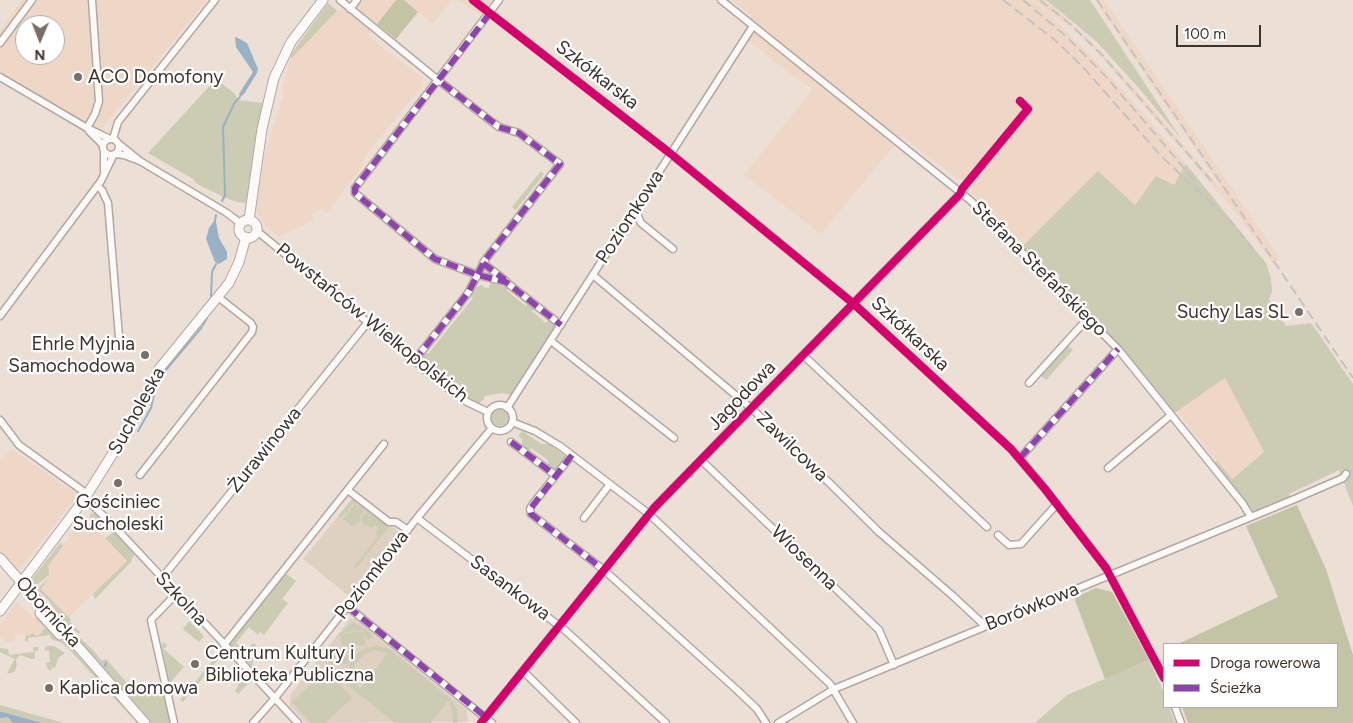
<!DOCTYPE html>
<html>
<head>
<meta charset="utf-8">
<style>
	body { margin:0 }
	#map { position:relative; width:1353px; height:723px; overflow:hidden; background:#ecdfd6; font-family:Figtree,sans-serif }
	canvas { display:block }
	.legend { position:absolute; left:1163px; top:643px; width:175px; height:65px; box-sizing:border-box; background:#fff; border:1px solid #b1adab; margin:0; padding:6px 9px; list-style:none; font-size:15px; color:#3c332c }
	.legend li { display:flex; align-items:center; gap:10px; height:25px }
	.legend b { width:25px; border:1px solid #b1adab }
	.north { position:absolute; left:15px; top:15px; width:50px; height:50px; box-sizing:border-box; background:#fff; border:1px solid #b1adab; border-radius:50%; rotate:181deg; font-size:14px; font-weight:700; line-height:20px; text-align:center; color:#3c332c }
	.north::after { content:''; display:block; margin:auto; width:18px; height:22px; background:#7a6f68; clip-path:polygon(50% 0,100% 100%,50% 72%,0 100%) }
	.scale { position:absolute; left:1176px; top:25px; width:85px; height:22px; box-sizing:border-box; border:2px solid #3c332c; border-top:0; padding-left:6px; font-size:15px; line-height:18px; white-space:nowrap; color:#3c332c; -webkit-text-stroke:4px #fff; paint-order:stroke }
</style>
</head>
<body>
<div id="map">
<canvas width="1353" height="723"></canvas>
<ul class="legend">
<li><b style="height:6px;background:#d6006c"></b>Droga rowerowa</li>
<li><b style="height:6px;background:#8e44ad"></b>Ścieżka</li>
</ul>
<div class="north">N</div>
<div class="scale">100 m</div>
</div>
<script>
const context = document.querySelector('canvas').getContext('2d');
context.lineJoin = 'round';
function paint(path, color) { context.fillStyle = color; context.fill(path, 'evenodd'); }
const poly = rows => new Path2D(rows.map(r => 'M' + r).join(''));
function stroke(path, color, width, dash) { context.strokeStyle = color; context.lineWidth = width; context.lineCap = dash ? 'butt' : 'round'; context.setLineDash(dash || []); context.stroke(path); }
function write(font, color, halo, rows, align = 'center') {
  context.font = font + ' Figtree,sans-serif'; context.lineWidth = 4.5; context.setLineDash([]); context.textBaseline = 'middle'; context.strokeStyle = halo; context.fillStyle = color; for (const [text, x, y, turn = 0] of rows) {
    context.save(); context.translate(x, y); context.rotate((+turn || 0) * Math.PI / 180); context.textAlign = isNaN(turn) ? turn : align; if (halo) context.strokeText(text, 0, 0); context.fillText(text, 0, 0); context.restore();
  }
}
paint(poly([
	[22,0,207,0,93,139,0,74,0,31],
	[25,25,55,25,55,55,25,55],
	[358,0,396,0,367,35,423,78,423,85,366,155,363,166,326,214,323,208,311,215,314,220,279,237,264,225,256,210,265,153,284,92,282,88,291,59,337,11,352,8],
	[404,0,452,0,433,24],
	[458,0,492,0,480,15],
	[732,0,1030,0,1046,11,1092,57,1122,89,1186,164,1174,185,1135,205,1098,171,1024,245,972,194,972,187,962,179,957,179,902,136,821,234,744,175,813,89,784,69,742,35,751,15],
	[1034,0,1046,0,1090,40,1139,93,1224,192,1095,0,1104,0,1280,259,1273,263,1237,214,1096,51,1073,29,1053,16],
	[1225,378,1264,452,1231,479,1176,411],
	[12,449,78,495,16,574,0,555,0,461],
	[83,522,86,525,89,524,93,526,127,561,68,618,41,589,49,577,48,566,63,546,63,544,69,538,71,538,69,536],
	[17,602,45,628,38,635,27,636,25,634,15,636,15,640,6,642,0,637,0,625]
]), '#eed7c7');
paint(poly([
	[354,497,399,532,349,596,303,559],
	[350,619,355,619,467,710,468,722,306,723,290,706,290,695]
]), '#ded1c2');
paint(poly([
	[1046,0,1090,0,1182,140,1136,85,1096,41],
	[328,3,337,11,291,59,291,55,299,43],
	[216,79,235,94,238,100,264,103,246,203,237,202,226,198,197,184,193,179,148,153],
	[1186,164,1266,263,1271,278,1272,292,1269,299,1286,326,1303,324,1304,325,1308,323,1312,324,1353,384,1353,506,1339,470,1289,494,1290,498,1258,512,1250,510,1214,463,1217,461,1232,479,1264,452,1225,378,1176,412,1173,412,1120,347,1059,284,1058,281,1060,276,1057,272,1052,274,1046,273,1024,250,1024,245,1098,171,1135,205,1156,176,1174,185],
	[541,171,544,174,516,210,512,207],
	[490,283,493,283,508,288,507,291,526,306,529,303,534,308,532,311,546,323,549,320,554,324,555,328,512,395,502,393,485,396,484,399,478,404,453,389,422,363,421,358,425,352,428,354,473,298,471,296,476,287,482,285,485,288,489,288],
	[1067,345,1073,350,1046,380,1040,375],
	'491 417a9 9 0 1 1 18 0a9 9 0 1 1-18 0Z',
	[522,431,542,444,549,444,566,457,557,470,551,470,548,467,548,460,531,448,528,452,522,447,522,439,518,436],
	[354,497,391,524,356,568,354,567,378,537,375,534,379,528,375,525,372,528,362,523,361,517,366,513,366,509,358,503,353,504,341,518,338,516],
	[355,504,363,507,364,511,360,516,360,522,352,526,343,519],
	[96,513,105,523,105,527,100,531,89,524,90,514],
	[114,532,133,553,134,556,131,560,132,561,95,599,93,594,127,561,105,538],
	[61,542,63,546,48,566,49,575,34,587,32,585,32,579],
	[285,573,296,581,282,599,288,603,264,635,260,632,258,635,249,627,236,643,240,646,236,650,229,643],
	[48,579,41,589,71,620,70,622,80,632,79,634,63,622,49,601,37,589],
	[38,615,67,643,140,723,137,723,67,647,60,642,51,639,50,635,28,638,28,642,25,641,26,635,29,636,33,633,35,636,39,635,45,628,35,618],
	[189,621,204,636,199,642,183,629],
	[353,622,367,630,372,635,372,638,369,640,366,639,364,630,342,633,341,634,364,631,365,645,342,647,340,634,336,639,338,635],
	[68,630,78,636,93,650,102,661,106,659,137,694,142,695,158,691,158,685,161,686,170,723,151,723],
	[164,642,167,645,164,649,184,667,171,682,169,682,162,645],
	[253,643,256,645,252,667,240,654,243,649,247,651],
	[46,646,54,646,65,653,58,658,55,668,52,667,51,671,47,668,46,663,50,662,49,650,44,651],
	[377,646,389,649,450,698,457,709,458,723,453,723,452,709,440,723,452,708,448,701,431,723,395,723,345,683,349,679,349,666,355,655,366,648],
	[375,650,388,653,360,689,354,676,355,664,365,653],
	[33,647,38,647,39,650,35,651,35,659,32,659,20,655,16,660,17,665,15,671,12,673,7,673,15,659,0,652,0,648,8,649,9,655,34,652],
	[218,654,220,654,221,656,183,702,180,700],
	[347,654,348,664,329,665,328,655],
	[1149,660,1164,693,1164,707,1169,707,1175,723,1035,723,1067,695],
	[326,670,352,698,325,723,311,723,292,702],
	[238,673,248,684,238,694,235,691,238,686,237,682,234,680,230,681],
	[0,705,64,723,0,723]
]), '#ccccb4');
paint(poly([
	[396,0,404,0,418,12,396,39,377,24],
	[1297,505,1326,569,1353,655,1353,723,1188,723,1182,707,1337,707,1337,644,1178,644,1278,597,1246,526],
	[1096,588,1112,592,1149,660,1105,679,1074,598]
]), '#c3c4a6');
paint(poly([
	[236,37,247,43,258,69,257,73,244,94,240,97,239,94,253,72,236,47,235,38],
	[214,221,216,222,219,238,227,252,227,259,219,264,215,262,206,239,209,228],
	[0,712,2,712,42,723,13,723,8,717,0,718]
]), '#98b1c5');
stroke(poly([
	[222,201,225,195,223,127,235,102,240,97],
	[215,221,216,215],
	[211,296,212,272,216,264],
	[203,325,207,318],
	[138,431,151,408,156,386,160,377,202,327],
	[105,666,106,663],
	[92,681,92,678]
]), '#98b1c5', 2);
const street = poly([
	[340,0,438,80,492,122,499,127,519,133,560,164,485,260,468,293,414,361],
	[473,0,671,154,854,304,1011,449,1045,489,1106,568,1164,678],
	[499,0,355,188,355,193,435,259,478,275,506,282,561,325],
	[721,0,971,201,1118,349,1243,504,1251,517],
	[350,9,357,0],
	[0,43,32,0],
	[0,77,87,128,110,139],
	[87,128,95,114,99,101,92,0],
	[89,131,103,145],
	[113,139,118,122,215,0],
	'103 147a8 8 0 1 1 16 0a8 8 0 1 1-16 0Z',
	[119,144,140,161,227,213,240,223],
	[104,151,104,172],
	[97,186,102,190,108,203,119,337],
	[634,212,637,214,641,223,673,249],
	[257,231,450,390,467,402,488,412],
	[483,263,506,281],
	[593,275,752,409,789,443,879,532,953,596,982,623,984,627],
	[0,316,101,181,114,154,124,155,140,161],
	[551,341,674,438],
	[803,355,987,527],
	[1029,383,1088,318],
	'487 418a13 13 0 1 1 26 0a13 13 0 1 1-26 0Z',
	[507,408,753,26],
	[0,420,19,445,87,494],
	[512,422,535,431,560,446,649,514,830,684,853,723],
	[511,442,555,475],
	[572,455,532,505,530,509,531,514,604,570,737,690,757,709,766,723],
	[1020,458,1118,349],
	[701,460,879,630,894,665],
	[1108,468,1171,415],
	[140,475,252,332,253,327,251,323,218,297],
	[349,491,389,522,396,522,408,530],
	[85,498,113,525,298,723],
	[417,518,566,631,666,723],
	[584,518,610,484],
	[998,535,1009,545,1021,544,1057,504],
	[162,578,368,322],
	[348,607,492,723],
	[224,645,384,444],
	[523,671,576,723],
	[1175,707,1181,723],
	[174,723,151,620,176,594],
	[253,723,275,698,417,518,492,428],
	[481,723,654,508,960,194,962,189,1028,109,1020,101],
	[778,723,834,689,1297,498,1343,478,1346,474]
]);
const secondary = poly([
	'239 229a9 9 0 1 1 18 0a9 9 0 1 1-18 0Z',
	[249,220,262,129,274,78,291,42,323,0],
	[0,558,145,723],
	[0,611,85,498,135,418,159,369,229,283,239,262,246,237],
	[40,613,60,635]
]);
stroke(street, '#b2a8a1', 9);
stroke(secondary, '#b2a8a1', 11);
stroke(street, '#fcfaf9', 6);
stroke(secondary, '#fcfaf9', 9);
stroke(poly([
	[1003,0,1055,40,1082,66,1162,157,1234,225,1254,251],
	[1023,0,1067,37,1108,79,1196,182],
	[1040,0,1069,23,1103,56,1215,185],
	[1097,0,1353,378]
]), '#c6c2c0', 2, [10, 5]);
stroke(poly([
	[490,13,355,188,355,193,435,259,478,275,506,282,561,325],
	[483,263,505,280],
	[414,361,468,293,485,260,560,164,519,133,499,127,438,80],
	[511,442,555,475],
	[572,455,530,509,531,514,604,570],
	[1020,458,1118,349],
	[348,607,487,718]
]), '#8e44ad', 6, [12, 6]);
stroke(poly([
	[473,0,671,154,854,304,1011,449,1045,489,1106,568,1164,678],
	[481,723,654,508,960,194,962,189,1028,109,1020,101]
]), '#d6006c', 8);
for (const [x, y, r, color] of [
	[78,77,5,"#7a6f68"],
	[1299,312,5,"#7a6f68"],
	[145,355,5,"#7a6f68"],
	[118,483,5,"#7a6f68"],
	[195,664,5,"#7a6f68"],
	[49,688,5,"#7a6f68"]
]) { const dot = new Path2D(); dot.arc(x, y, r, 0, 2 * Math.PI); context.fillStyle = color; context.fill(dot); stroke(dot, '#fff', 2); }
write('19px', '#3c332c', '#fff', [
	["Szkółkarska",597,75,38],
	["Poziomkowa",630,217,-57],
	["Stefana Stefańskiego",1039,269,45],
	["Powstańców Wielkopolskich",372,323,39],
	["Szkółkarska",910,334,43],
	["Jagodowa",742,396,-46],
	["Sucholeska",137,411,-61],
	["Zawilcowa",792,447,44],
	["Żurawinowa",265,450,-51],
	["Wiosenna",804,558,44],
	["Poziomkowa",372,575,-52],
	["Sasankowa",510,588,37],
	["Szkolna",181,599,47],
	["Borówkowa",1032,607,-22],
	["Obornicka",48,612,48]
]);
write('19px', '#3c332c', '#fff', [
	["ACO Domofony",88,77],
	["Suchy Las SL",1289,312,"right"],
	["Ehrle Myjnia",135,344,"right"],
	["Samochodowa",135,366,"right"],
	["Gościniec",118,502,"center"],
	["Sucholeski",118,524,"center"],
	["Centrum Kultury i",205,653],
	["Biblioteka Publiczna",205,675],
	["Kaplica domowa",59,688]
], 'left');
</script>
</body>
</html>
